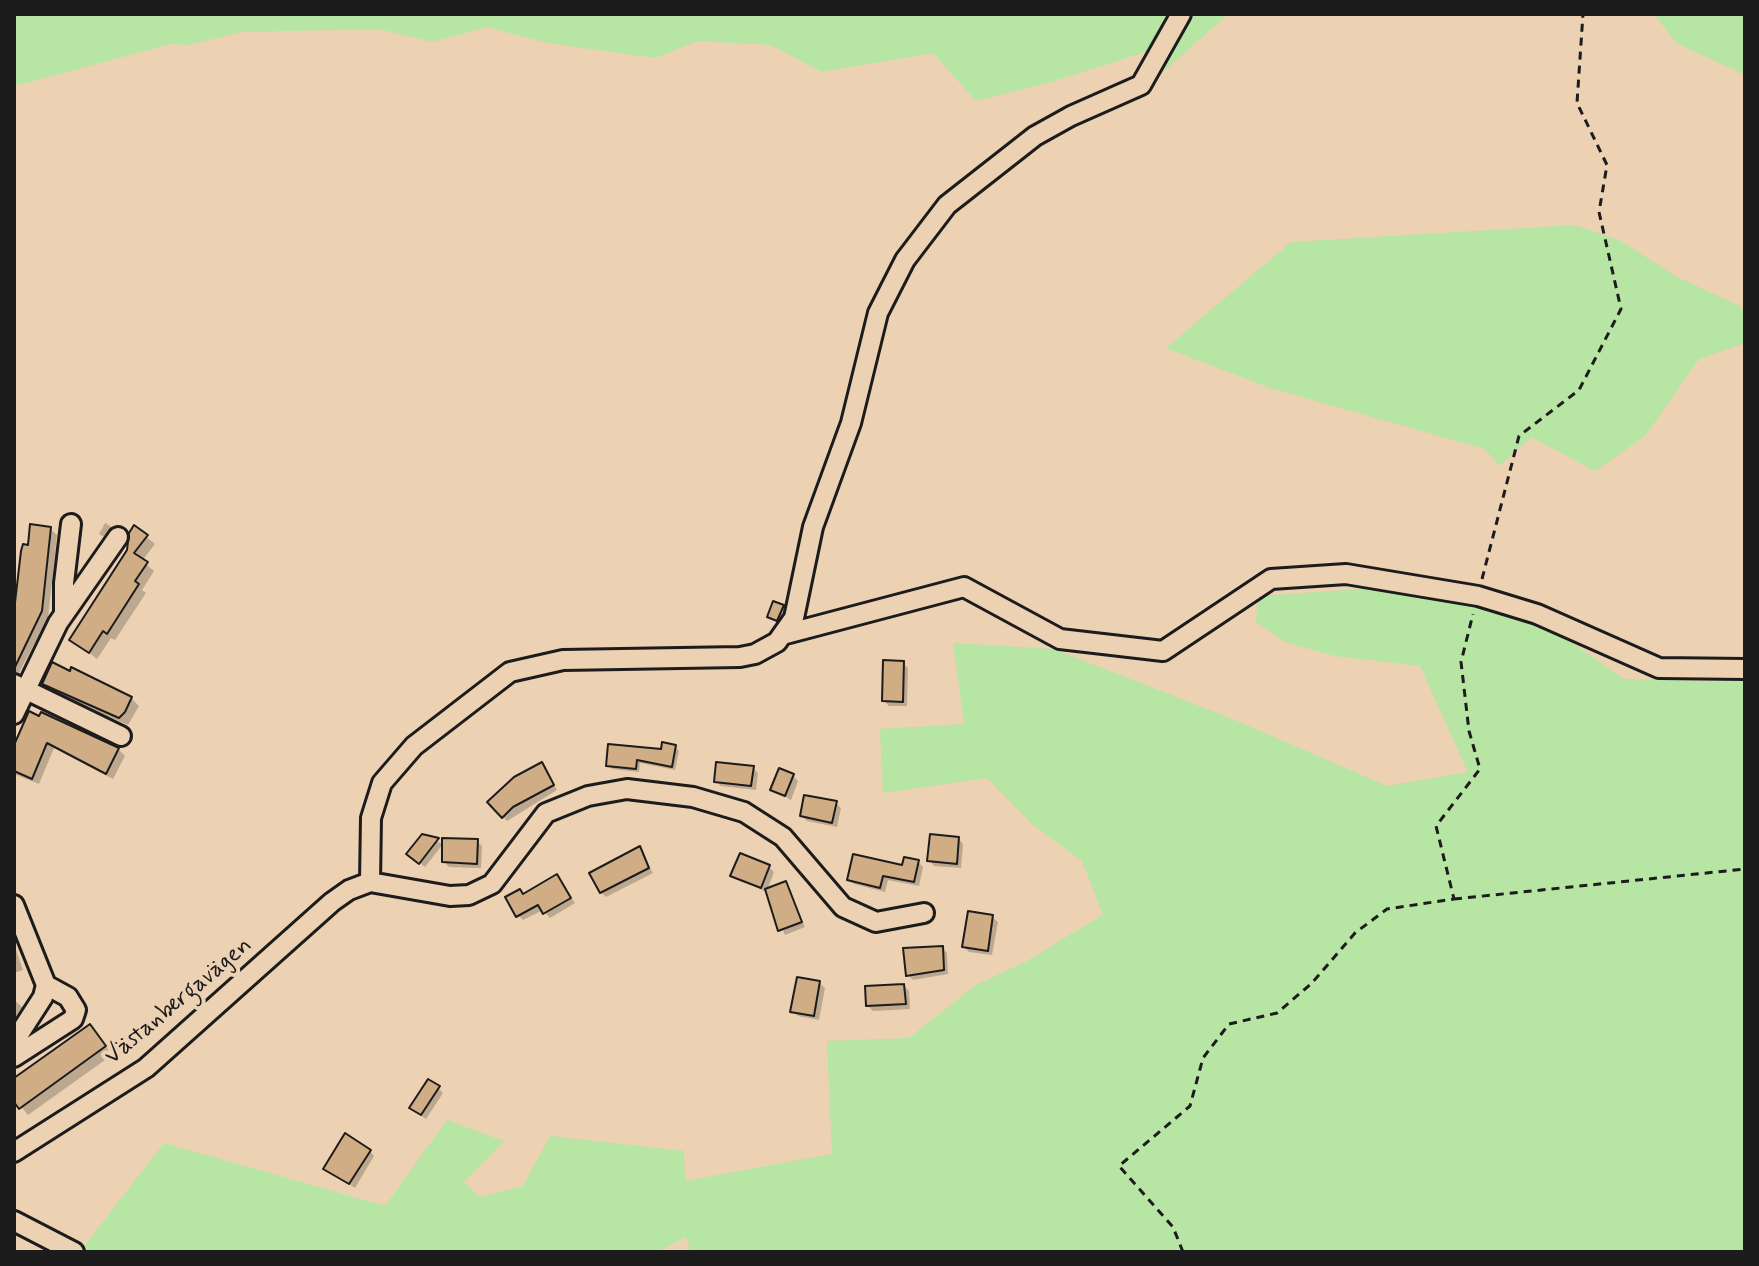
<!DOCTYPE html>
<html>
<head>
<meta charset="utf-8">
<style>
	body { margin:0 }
	#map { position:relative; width:1759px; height:1266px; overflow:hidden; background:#ecd1b3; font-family:Mynerve,sans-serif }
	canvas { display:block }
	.frame { position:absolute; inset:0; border:16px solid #1c1c1c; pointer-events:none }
</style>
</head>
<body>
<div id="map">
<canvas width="1759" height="1266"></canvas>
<div class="frame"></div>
</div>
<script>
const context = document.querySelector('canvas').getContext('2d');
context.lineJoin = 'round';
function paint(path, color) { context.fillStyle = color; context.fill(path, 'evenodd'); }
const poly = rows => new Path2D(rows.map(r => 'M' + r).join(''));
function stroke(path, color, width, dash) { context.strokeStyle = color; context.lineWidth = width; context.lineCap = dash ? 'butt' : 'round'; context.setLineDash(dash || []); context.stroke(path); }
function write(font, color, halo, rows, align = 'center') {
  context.font = font + ' Mynerve,sans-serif'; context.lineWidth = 8; context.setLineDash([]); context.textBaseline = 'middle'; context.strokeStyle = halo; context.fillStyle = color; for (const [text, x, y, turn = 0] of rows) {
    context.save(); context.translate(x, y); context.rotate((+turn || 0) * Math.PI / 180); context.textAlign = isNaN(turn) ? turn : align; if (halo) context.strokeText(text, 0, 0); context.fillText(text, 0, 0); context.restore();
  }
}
paint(poly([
	[14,14,1228,14,1160,75,1149,51,1051,82,976,101,933,53,822,72,771,45,698,41,655,58,547,43,487,27,432,42,379,29,241,32,188,45,171,44,14,86],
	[1654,14,1745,14,1745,75,1676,43],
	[1576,225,1621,241,1675,276,1740,306,1745,314,1745,343,1699,359,1645,436,1595,471,1531,437,1499,466,1485,449,1270,388,1166,348,1291,242],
	[1387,587,1458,597,1557,632,1624,679,1745,682,1745,1252,691,1252,686,1237,656,1252,55,1252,82,1249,164,1143,385,1206,447,1120,504,1141,464,1182,479,1197,523,1186,550,1136,684,1151,685,1181,832,1154,827,1041,909,1038,976,985,1025,962,1103,915,1082,861,1032,824,987,778,883,793,880,729,964,724,953,643,1054,649,1230,718,1387,786,1468,772,1420,666,1335,656,1285,642,1255,621,1260,596]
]), '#b6e5a4');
paint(poly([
	[105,523,115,529,106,538,99,534],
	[135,528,155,544,142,561,154,571,142,590,146,593,115,640,111,638,97,659,72,639,129,550],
	[50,529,57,535,48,618,14,682,14,613,30,547],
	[774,603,785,608,779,622,771,619],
	[903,663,908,668,907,706,889,706,884,701],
	[44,684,131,698,139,706,128,725,52,692],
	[30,714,118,749,125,756,113,779,54,748,39,784,14,774,14,746],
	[675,747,679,751,675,770,640,763,639,772,612,769,608,765],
	[541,764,557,790,507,821,490,802],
	[753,768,758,773,756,790,721,786,716,781],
	[793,776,798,781,791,800,772,789],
	[836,803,841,808,837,827,807,821,802,816],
	[423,836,443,844,425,867,414,859],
	[958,838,963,844,961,868,934,866,929,860],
	[477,841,482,846,481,868,449,867,444,862],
	[639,848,653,873,606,897,601,892],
	[918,862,923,867,919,886,888,880,885,892,854,884,849,879],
	[769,867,774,872,767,891,785,883,805,927,785,935,768,893,732,875],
	[557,877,575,903,550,918,543,910,523,920,518,915,524,896],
	[992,917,998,922,992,955,969,952,964,947],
	[14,944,23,970,14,973],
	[942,948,947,953,948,974,913,980,908,975],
	[819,983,825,988,819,1020,798,1016,793,1011],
	[904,986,909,991,910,1009,873,1011,868,1006],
	[14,1000,27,1011,14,1031],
	[97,1034,112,1055,28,1115,14,1098,14,1080],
	[438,1088,443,1093,426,1119,417,1113],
	[370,1151,374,1156,355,1188,331,1173]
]), '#0003');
const building = poly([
	[30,524,51,527,42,611,14,669,14,611,21,551,23,544,28,545,30,524],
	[134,525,148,535,134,553,148,562,135,581,139,584,107,634,103,631,89,653,69,640,127,550,129,533,134,525],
	[773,601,784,605,777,621,767,617,773,601],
	[883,660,904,661,903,702,882,701,883,660],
	[52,662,70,671,71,667,132,697,125,712,119,718,42,684,52,662],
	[29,711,39,716,41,712,119,748,106,774,47,743,32,779,14,771,14,745,29,711],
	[662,742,676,745,672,767,637,760,636,769,606,766,608,744,661,749,662,742],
	[542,762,554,785,513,807,502,818,487,802,514,777,542,762],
	[716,762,754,766,751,786,714,782,716,762],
	[779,768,794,774,785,796,770,790,779,768],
	[804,795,837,801,832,823,800,816,804,795],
	[422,834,439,838,419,864,406,854,422,834],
	[930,834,959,837,957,864,927,861,930,834],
	[442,838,478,839,477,864,442,862,442,838],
	[640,846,649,868,600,893,589,873,640,846],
	[740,853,770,865,761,888,730,876,740,853],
	[853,854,902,865,904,857,919,860,914,882,883,876,880,888,847,880,853,854],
	[557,874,571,898,543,914,538,905,516,917,505,897,520,889,523,894,557,874],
	[786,881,802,922,778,931,765,889,786,881],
	[968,911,993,915,988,951,962,947,968,911],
	[943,946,944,970,906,976,903,948,943,946],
	[797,977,820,981,814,1016,790,1012,797,977],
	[904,984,906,1004,866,1006,865,986,904,984],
	[90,1024,106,1046,19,1109,14,1102,14,1078,90,1024],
	[428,1079,440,1086,421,1115,409,1108,428,1079],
	[345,1133,371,1150,349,1184,323,1169,345,1133]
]);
paint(building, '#d0ad85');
stroke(building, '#1c1c1c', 2);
const minor = poly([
	[64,613,64,583,71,524],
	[782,635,964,587,1060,639,1163,651,1271,579,1346,574,1478,596,1537,614,1659,668,1745,669],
	[14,684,121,736],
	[14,714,58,623,118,537],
	[370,882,371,818,382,783,414,746,510,672,563,660,740,657,755,654,777,642,794,618,813,527,851,423,878,313,905,260,947,205,1035,136,1071,116,1141,85,1181,14],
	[14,905,46,985,68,997,76,1010,73,1019,14,1057],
	[14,1042,43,997,46,985],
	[14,1152,146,1068,332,902,349,890,370,882,450,896,469,895,492,884,546,813,588,796,627,789,693,797,744,812,783,837,843,907,876,922,924,913],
	[14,1221,74,1252]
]);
stroke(minor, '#1c1c1c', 24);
stroke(poly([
	[1482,579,1519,436,1579,390,1621,309,1599,212,1607,165,1577,103,1583,14],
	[1454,899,1745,869],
	[1183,1252,1173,1227,1119,1166,1190,1106,1203,1058,1229,1024,1277,1013,1312,983,1355,933,1387,909,1454,899,1436,826,1480,769,1469,731,1461,662,1473,614]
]), '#1c1c1c', 3, [8, 6]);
stroke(minor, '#ecd1b3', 18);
write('24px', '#1c1c1c', '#ecd1b3', [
	["Västanbergavägen",179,1002,-40]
]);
</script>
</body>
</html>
